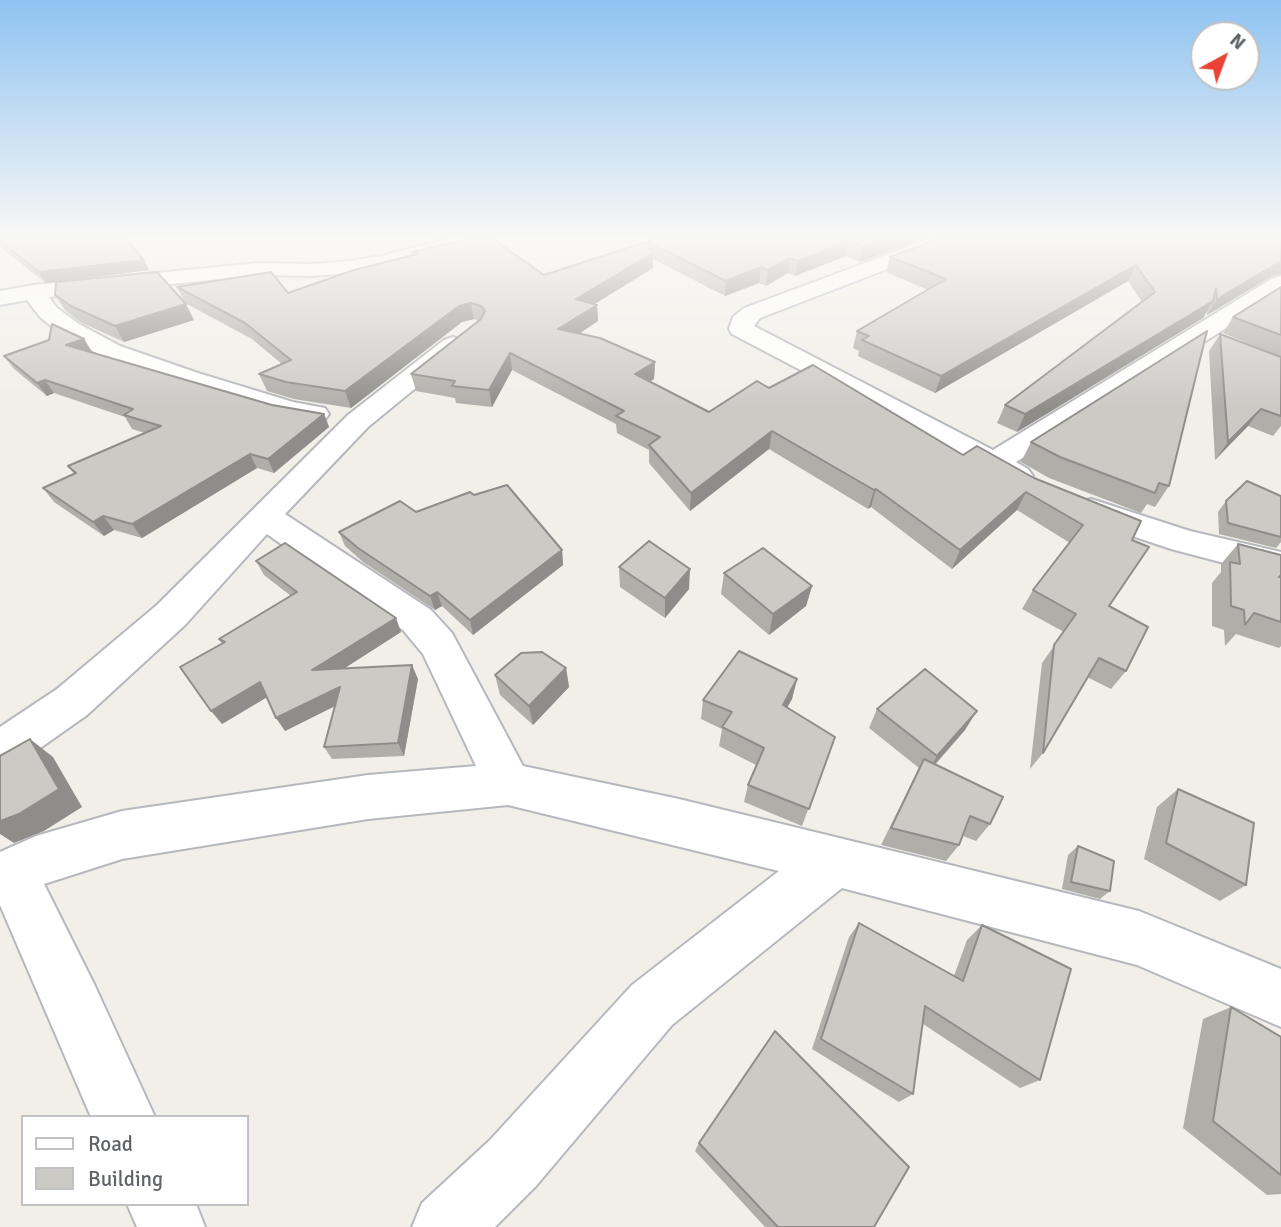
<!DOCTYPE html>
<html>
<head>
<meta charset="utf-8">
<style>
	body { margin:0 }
	#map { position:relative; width:1281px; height:1227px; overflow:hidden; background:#f1efe8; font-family:Signika,sans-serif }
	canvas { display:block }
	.legend { position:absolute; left:21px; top:1115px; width:228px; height:91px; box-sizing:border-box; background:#fff; border:2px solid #bfc1c3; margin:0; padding:9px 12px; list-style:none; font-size:21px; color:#5f6368 }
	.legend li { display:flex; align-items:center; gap:14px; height:35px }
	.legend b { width:35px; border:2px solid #bfc1c3 }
	.north { position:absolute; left:1190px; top:21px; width:70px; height:70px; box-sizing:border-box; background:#fff; border:2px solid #bfc1c3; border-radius:50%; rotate:41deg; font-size:19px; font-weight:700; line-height:28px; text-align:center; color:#5f6368 }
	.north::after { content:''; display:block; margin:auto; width:24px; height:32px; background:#ea4335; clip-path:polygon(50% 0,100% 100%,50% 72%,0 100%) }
</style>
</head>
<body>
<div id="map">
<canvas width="1281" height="1227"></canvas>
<ul class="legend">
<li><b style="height:9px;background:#fff"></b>Road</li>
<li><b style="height:19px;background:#cccac5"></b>Building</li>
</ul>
<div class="north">N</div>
</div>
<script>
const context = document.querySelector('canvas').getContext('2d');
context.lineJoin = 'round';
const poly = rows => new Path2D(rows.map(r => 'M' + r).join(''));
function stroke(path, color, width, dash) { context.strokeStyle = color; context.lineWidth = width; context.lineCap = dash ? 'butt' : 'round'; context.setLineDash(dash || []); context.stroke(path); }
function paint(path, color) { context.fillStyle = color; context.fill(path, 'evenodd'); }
const minor = poly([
	[454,237,487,237,484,241,389,266,350,273,312,276,258,275,49,297,56,307,79,324,120,346,198,373,293,402,325,408,329,414,325,420,315,423,279,416,178,385,102,356,61,334,40,317,27,300,0,305,0,291,33,285,258,263,312,264,350,261,381,256,454,237],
	[935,237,963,237,960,241,760,318,754,326,993,450,1273,278,1281,276,1281,293,1016,462,1028,469,1033,476,1028,483,1017,486,1006,483,928,437,732,334,729,329,733,317,744,308,935,237],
	[453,337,462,340,466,345,462,350,368,427,285,514,431,610,452,633,523,766,679,799,1139,911,1281,969,1281,1027,1137,965,842,888,672,1025,536,1186,495,1227,412,1227,422,1203,490,1140,632,985,779,871,508,805,368,819,122,859,44,884,95,986,155,1117,91,1117,0,905,0,852,36,836,122,811,368,775,476,766,423,654,403,630,267,534,185,625,87,715,16,765,0,771,0,727,57,689,157,605,348,415,444,340,453,337],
	[1091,499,1190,531,1281,552,1281,578,1171,549,1079,518,1074,510,1079,502,1091,499],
	[127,1204,196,1204,205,1227,137,1227,127,1204]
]);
stroke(minor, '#b5b8bc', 4);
paint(minor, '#fff');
paint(poly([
	[0,237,144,260,149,270,46,283,0,247],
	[661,237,928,237,860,262,846,256,795,276,788,273,766,286,759,283,725,296,653,259,653,268,594,304,597,305,598,321,579,334,655,362,654,379,650,382,709,412,769,388,963,455,1132,540,1109,606,1126,671,1111,689,1087,677,1043,753,1030,769,1042,663,1064,632,1022,609,1033,590,1070,543,1017,510,952,569,871,507,868,509,769,449,690,511,649,463,649,450,617,433,616,424,512,370,492,407,456,403,455,398,416,391,411,374,479,321,474,319,462,322,351,408,294,399,267,391,259,374,282,364,252,339,185,303,177,287,288,293,413,255,412,252,544,275],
	[944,237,1272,276,1207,315,1207,312,1203,318,1017,432,997,423,1005,405,1142,302,1128,281,935,393,858,356,859,351,853,348,857,331,928,290,886,272,890,257],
	[1281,287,1281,426,1273,436,1248,426,1215,460,1209,351,1220,334,1269,352,1223,333,1233,317],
	[55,295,194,320,124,342,80,322,65,310],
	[84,339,92,352,272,405,324,414,329,427,274,473,257,468,142,538,114,530,104,536,54,502,43,488,74,474,68,466,145,433,132,429,125,417,54,393,47,396,14,369,4,356,49,340],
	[1031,442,1169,486,1155,507,1147,504,1141,513,1049,478,1021,462],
	[474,495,562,550,563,565,473,635,442,606,435,610,363,562,345,546,339,532,416,512],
	[1281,496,1281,542,1276,548,1219,534,1218,512,1226,501],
	[1238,544,1281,577,1281,646,1279,648,1236,634,1225,646,1224,630,1212,626,1212,583,1221,572,1221,564],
	[256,561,401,632,343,669,418,679,404,756,332,759,324,747,335,706,285,731,267,697,222,724,222,644,219,639,291,596,264,575],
	[619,567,689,589,665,618,620,587],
	[724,573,812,586,806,606,769,635,721,594],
	[566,668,569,687,533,725,500,695,495,675],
	[797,679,792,699,787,707,835,737,802,826,744,802,748,785,756,765,719,746,722,729,701,719,703,700],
	[877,709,965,730,935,765,990,824,976,841,963,836,959,845,946,861,881,845,919,768,869,728],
	[1178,789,1246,885,1220,901,1144,859,1157,807],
	[1078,846,1110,891,1100,899,1062,889,1068,855],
	[859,923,954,976,967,940,982,925,1040,1080,1020,1088,923,1024,913,1094,899,1102,812,1049,849,937],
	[1231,1007,1281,1037,1281,1194,1267,1195,1183,1128,1203,1019],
	[699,1143,874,1227,765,1227,695,1151]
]), '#afaea9');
paint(poly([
	[891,237,928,237,860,262,863,247],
	[849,241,846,256,795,276,798,261],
	[653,253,653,268,577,315,576,299],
	[790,258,788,273,766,286,768,270],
	[144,260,149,270,46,283,39,272],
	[1281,261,1281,274,1272,276,1207,315,1217,299],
	[1136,265,1128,281,935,393,941,376],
	[761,267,759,283,725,296,726,281],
	[1213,301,1203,318,1017,432,1025,414],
	[471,303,474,319,462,322,351,408,345,391,459,306],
	[186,304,194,320,124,342,115,326],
	[597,305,598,321,560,346,558,329],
	[84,339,92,352,66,345],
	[510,353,512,370,492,407,489,390],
	[655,362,654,379,635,391,635,374],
	[45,380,54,393,47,396,37,383],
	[1261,409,1248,426,1215,460,1228,442],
	[324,414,329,427,274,473,268,459],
	[772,431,769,449,690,511,691,493],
	[250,454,257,468,142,538,132,524],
	[876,489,871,507,868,509,874,490],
	[1026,492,1017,510,952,569,960,550],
	[103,516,114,530,104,536,93,522],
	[562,550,563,565,473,635,470,620],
	[690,569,689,589,665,618,665,598],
	[812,586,806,606,769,635,773,614],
	[437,592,442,606,435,610,430,596],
	[396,618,401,632,320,684,312,670],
	[412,665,418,679,404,756,398,743],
	[566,668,569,687,533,725,529,706],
	[797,679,792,699,778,724,783,705],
	[260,682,269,696,222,724,211,711],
	[340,687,347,700,285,731,276,718],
	[977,711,965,730,926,774,937,756],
	[30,739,53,757,82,807,44,831,14,843,0,834,0,821]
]), '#8f8d8a');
const building = poly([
	[0,237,116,237,129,243,144,260,39,272,0,241,0,237],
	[478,237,490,237,544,275,661,237,891,237,863,247,849,241,798,261,790,258,768,270,761,267,726,281,648,242,653,253,576,299,597,305,558,329,600,338,655,362,635,374,709,412,757,381,769,388,813,365,963,455,977,446,1034,478,1141,521,1132,540,1149,547,1109,606,1148,627,1126,671,1099,658,1043,753,1054,645,1076,614,1033,590,1083,525,1026,492,960,550,876,489,874,490,772,431,691,493,649,445,660,437,616,416,624,411,510,353,489,390,452,386,455,381,411,374,481,319,485,311,481,306,471,303,459,306,345,391,286,382,259,374,291,360,245,323,177,287,271,272,288,293,354,270,417,254,412,252,478,237],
	[944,237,1281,237,1281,261,1217,299,1216,289,1213,301,1025,414,1005,405,1155,292,1136,265,941,376,862,340,869,336,857,331,946,279,890,257,944,237],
	[157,272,186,304,115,326,71,306,55,295,56,282,157,272],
	[1281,287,1281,335,1233,317,1281,287],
	[52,324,84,339,66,345,272,405,324,414,268,459,250,454,132,524,103,516,93,522,43,488,76,473,68,466,161,426,124,415,133,409,45,380,37,383,4,356,49,340,52,324],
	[1207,331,1169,486,1159,483,1155,493,1060,457,1031,442,1207,331],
	[1220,334,1281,357,1281,416,1261,409,1228,442,1220,334],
	[1247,481,1281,496,1281,537,1228,523,1226,501,1247,481],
	[507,485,562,550,470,620,437,592,430,596,358,548,339,532,400,501,416,512,470,492,474,495,507,485],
	[649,541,690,569,665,598,619,567,649,541],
	[285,543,396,618,312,670,412,665,398,743,324,747,340,687,276,718,260,682,211,711,180,667,225,642,219,639,297,592,256,561,285,543],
	[1238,544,1281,555,1281,575,1279,577,1281,577,1281,622,1254,613,1245,625,1244,610,1231,606,1230,562,1240,564,1238,544],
	[763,548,812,586,773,614,724,573,763,548],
	[739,651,797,679,783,705,835,737,809,809,748,785,764,748,722,727,732,712,703,700,739,651],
	[542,652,566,668,529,706,495,675,521,653,542,652],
	[925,669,977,711,937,756,877,709,925,669],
	[30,739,59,789,19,814,0,821,0,756,30,739],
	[924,759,1003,797,990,824,970,816,959,845,891,828,924,759],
	[1178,789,1254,823,1246,885,1166,843,1178,789],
	[1078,846,1114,861,1110,891,1071,882,1078,846],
	[859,923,963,981,982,925,1071,969,1040,1080,925,1006,913,1094,821,1039,859,923],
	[1231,1007,1281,1037,1281,1175,1213,1121,1231,1007],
	[775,1031,909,1167,874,1227,778,1227,699,1143,775,1031]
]);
paint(building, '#cccac5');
stroke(building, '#8f8d8a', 2);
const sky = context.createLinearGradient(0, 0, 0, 409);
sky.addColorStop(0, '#8fc3f1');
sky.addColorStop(0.58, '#f9f8f5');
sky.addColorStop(1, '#f9f8f500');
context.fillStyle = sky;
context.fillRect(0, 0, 1281, 409);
</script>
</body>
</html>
